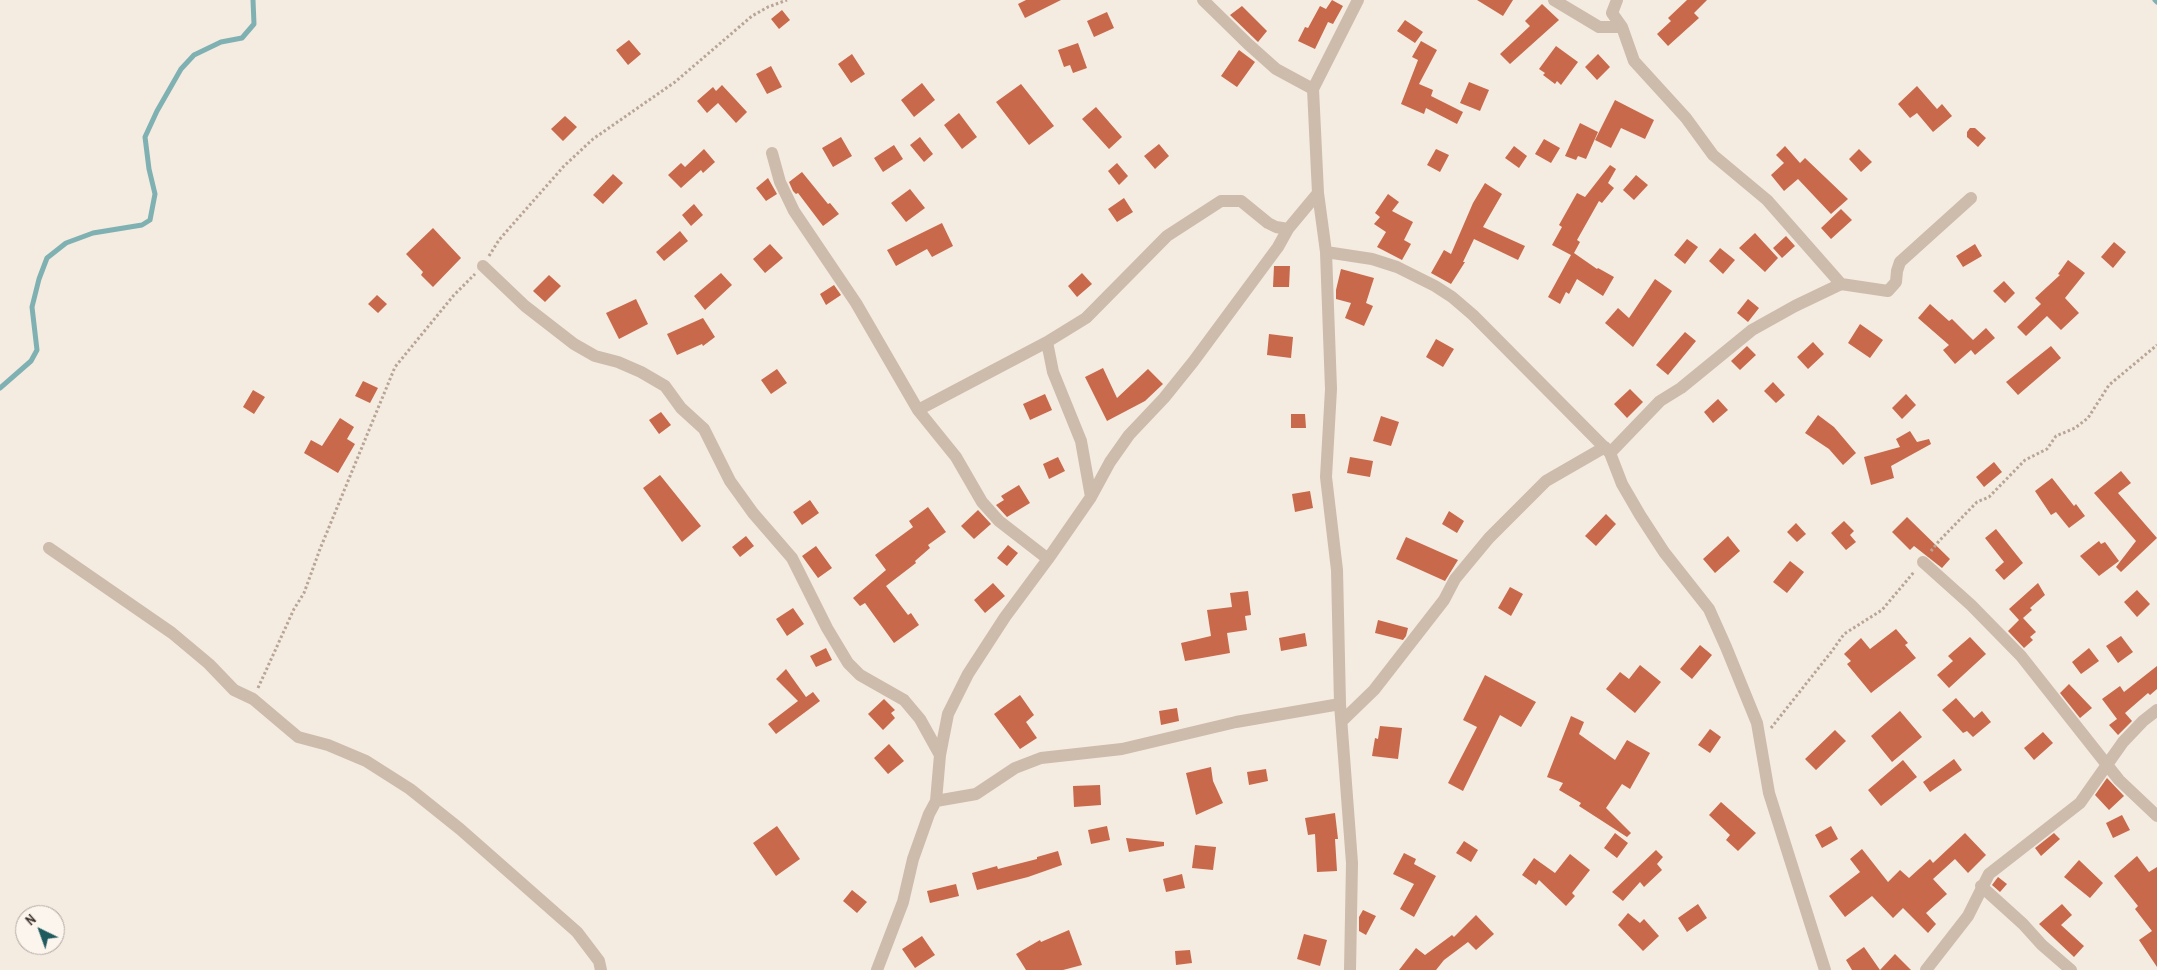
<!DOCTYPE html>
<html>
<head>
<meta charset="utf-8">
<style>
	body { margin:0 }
	#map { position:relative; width:2157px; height:970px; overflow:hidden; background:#f4ebe1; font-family:"Archivo Narrow",sans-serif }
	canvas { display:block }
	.north { position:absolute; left:15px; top:905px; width:50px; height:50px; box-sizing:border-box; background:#fbf5ee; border:1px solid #aea6a0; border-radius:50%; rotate:318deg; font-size:14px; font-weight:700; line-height:20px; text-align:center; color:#3b302b }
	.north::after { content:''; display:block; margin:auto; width:18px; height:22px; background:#1f5a5e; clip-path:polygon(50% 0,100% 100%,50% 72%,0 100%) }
</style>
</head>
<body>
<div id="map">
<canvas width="2157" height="970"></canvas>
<div class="north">N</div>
</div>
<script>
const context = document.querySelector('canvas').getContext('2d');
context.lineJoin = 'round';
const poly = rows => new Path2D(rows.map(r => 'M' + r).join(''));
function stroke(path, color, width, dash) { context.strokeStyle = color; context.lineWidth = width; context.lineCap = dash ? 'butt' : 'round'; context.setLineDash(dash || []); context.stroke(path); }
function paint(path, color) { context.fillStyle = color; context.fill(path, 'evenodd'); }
stroke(poly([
	[2155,0,2157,2],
	[0,388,31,361,37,350,32,307,39,279,47,258,66,243,93,233,142,225,150,220,155,194,149,169,145,137,157,111,181,69,194,55,221,42,242,38,254,24,253,0]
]), '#7fb0b2', 5);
paint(poly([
	[1026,0,1061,0,1025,18,1018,4],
	[1332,0,1343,6,1333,24,1328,22,1315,49,1298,41,1305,27,1308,28,1320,6,1326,9],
	[1477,0,1513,0,1503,16],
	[1687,0,1707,0,1694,13,1699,18,1668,46,1657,34,1671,21,1668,18],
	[1542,4,1559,20,1510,64,1500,54,1530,26,1525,21],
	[1242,6,1267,31,1258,42,1230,15],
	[782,10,790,20,779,29,771,19],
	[1107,12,1114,28,1094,37,1087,21],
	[1405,20,1423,32,1415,43,1397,31],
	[629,40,641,54,628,65,616,50],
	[1421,41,1437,50,1419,84,1433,90,1431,96,1463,112,1457,124,1426,108,1424,114,1401,104,1418,60,1412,57],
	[1078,43,1087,68,1073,73,1070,65,1064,67,1058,50],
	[1556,46,1578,62,1561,85,1557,81,1555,84,1543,75,1545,73,1539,69],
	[1239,50,1255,62,1237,87,1221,76],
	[852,54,865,74,851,83,838,64],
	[1598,54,1610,67,1597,80,1585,67],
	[771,66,782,87,767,94,756,74],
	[1469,82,1489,90,1480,111,1460,103],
	[922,83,935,100,914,117,901,100],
	[1021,84,1054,126,1029,145,996,102],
	[722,85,747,112,736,123,718,103,707,113,697,101,713,87,716,91],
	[1917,86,1937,109,1942,104,1952,116,1933,132,1917,113,1910,118,1898,104],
	[1615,100,1654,120,1645,139,1621,128,1611,148,1595,140],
	[1096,107,1122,137,1109,149,1082,119],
	[959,113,977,137,962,149,944,125],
	[565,116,577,127,563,141,551,129],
	[1580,123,1598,132,1586,159,1578,156,1576,160,1565,156],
	[1970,128,1975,128,1986,138,1978,147,1967,137,1967,132],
	[841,137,852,156,833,167,822,148],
	[920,137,933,154,924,162,910,145],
	[1544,139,1560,148,1551,163,1535,154],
	[1159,144,1169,156,1155,169,1144,156],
	[894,145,903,159,883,172,874,158],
	[1514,146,1527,156,1519,168,1505,158],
	[1785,146,1800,163,1805,158,1848,199,1831,214,1798,179,1784,191,1771,175,1784,163,1776,155],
	[704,149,715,162,703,173,701,170,681,188,668,175,681,163,685,167],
	[1436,149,1449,155,1440,172,1427,165],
	[1859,149,1872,162,1861,172,1849,159],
	[1117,163,1128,176,1119,185,1108,171],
	[1610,165,1616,169,1608,183,1614,188,1602,203,1599,201,1577,240,1580,242,1574,253,1597,269,1598,268,1614,277,1603,296,1577,279,1569,294,1566,292,1560,304,1548,297,1571,255,1552,245,1562,227,1559,225,1577,193,1585,197],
	[802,172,828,204,830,203,839,214,823,226,798,193,796,194,793,191,789,182],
	[613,174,623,183,603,204,593,195],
	[1636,175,1648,185,1634,200,1623,190],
	[768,178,777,194,766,201,756,188],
	[1485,183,1502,194,1483,227,1525,246,1518,260,1474,239,1463,262,1465,262,1451,284,1431,273,1444,250,1451,254,1473,203],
	[910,189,925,208,906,222,891,203],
	[1388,194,1399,202,1392,211,1413,222,1404,240,1411,244,1402,260,1377,247,1386,232,1374,224,1380,217,1375,213],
	[1124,198,1133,212,1117,222,1108,209],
	[694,204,703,215,691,226,682,215],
	[1841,209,1852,220,1831,239,1821,228],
	[942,223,953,246,932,257,927,249,896,266,887,250],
	[433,228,461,258,433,287,421,275,423,272,406,254],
	[680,231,688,241,664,261,656,252],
	[1755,233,1778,258,1765,272,1739,248],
	[1786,236,1795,246,1782,258,1773,248],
	[1687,239,1698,247,1685,264,1674,255],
	[2114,242,2126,252,2113,268,2101,257],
	[770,244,783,258,765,273,753,259],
	[1975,244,1982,256,1963,267,1956,256],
	[1720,248,1735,260,1723,274,1709,261],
	[2068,260,2085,273,2065,298,2079,313,2061,330,2047,316,2026,336,2017,327,2041,304,2035,298,2060,275,2058,274],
	[1274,266,1290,266,1289,287,1273,287],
	[1341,269,1374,278,1366,303,1373,306,1364,326,1345,318,1351,303,1336,299,1336,290],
	[721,273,732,285,705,310,694,296],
	[1082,273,1092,284,1077,297,1068,286],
	[549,275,561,286,545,302,533,291],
	[1655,279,1672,291,1633,347,1605,323,1618,308,1629,318],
	[2004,281,2015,293,2005,303,1993,291],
	[834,285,841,295,826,305,820,294],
	[377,295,387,304,378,313,368,304],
	[636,299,648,324,619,339,606,313],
	[1748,299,1759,308,1748,322,1737,313],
	[1930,304,1949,321,1952,319,1973,340,1986,328,1995,338,1975,355,1971,350,1955,364,1943,350,1949,345,1918,318],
	[703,318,715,337,703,346,702,344,677,355,667,334],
	[1860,324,1883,340,1870,358,1848,343],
	[1685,332,1696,341,1668,375,1656,365],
	[1269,334,1293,337,1291,358,1267,355],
	[1436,339,1454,349,1443,367,1426,357],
	[1813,342,1824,354,1808,369,1797,357],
	[1747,346,1756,355,1740,370,1731,361],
	[2051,346,2061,358,2018,395,2006,382],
	[1103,368,1117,398,1148,369,1163,384,1145,401,1107,421,1085,377],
	[777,369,787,383,771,394,761,380],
	[363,381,378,388,370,403,355,396],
	[1773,382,1785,395,1776,403,1764,391],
	[1630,389,1643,402,1627,418,1614,404],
	[253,390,265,397,254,414,243,407],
	[1045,394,1052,410,1030,420,1023,404],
	[1906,394,1916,405,1902,419,1892,408],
	[1718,399,1728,410,1713,423,1704,412],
	[661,412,671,425,659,434,649,420],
	[1291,414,1305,414,1306,428,1291,428],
	[1818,415,1834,427,1856,453,1843,465,1829,449,1805,433],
	[1381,416,1399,422,1391,446,1373,441],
	[340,418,354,427,347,439,355,444,338,473,304,453,311,440,322,446],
	[1910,431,1917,442,1929,439,1931,444,1891,466,1894,478,1871,485,1864,457,1900,447,1896,439],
	[1058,457,1065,471,1049,479,1043,464],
	[1350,457,1373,461,1370,477,1347,473],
	[1994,462,2002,472,1984,487,1976,477],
	[2121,471,2131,483,2118,493,2157,538,2121,572,2116,567,2136,541,2094,493],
	[660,475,701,526,682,542,643,488],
	[2052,478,2074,506,2076,504,2085,516,2069,528,2056,512,2051,515,2035,491],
	[1019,485,1030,503,1007,517,996,505,1004,500,1001,496],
	[1310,491,1313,508,1295,512,1292,494],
	[810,500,819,513,802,525,793,512],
	[928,507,946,532,928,545,930,548,915,561,916,563,886,586,908,615,911,613,919,625,894,643,865,603,860,606,853,598,886,570,875,555,913,527,909,521],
	[978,510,991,524,974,539,961,526],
	[1449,511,1464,521,1457,533,1442,524],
	[1606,514,1616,524,1596,546,1585,536],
	[1907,517,1950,559,1942,568,1914,546,1910,550,1892,532],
	[1844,521,1854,531,1850,535,1856,542,1846,550,1831,533],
	[1796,523,1806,534,1797,542,1787,532],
	[1996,529,2023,563,2004,580,1995,570,2004,562,1985,538],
	[746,536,754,546,740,557,732,547],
	[1728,536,1740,551,1715,573,1703,559],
	[1406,537,1458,560,1445,581,1396,559],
	[2099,541,2101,544,2105,542,2119,561,2099,576,2080,556],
	[1008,545,1018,553,1007,566,997,558],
	[816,546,832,568,818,578,802,556],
	[1790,561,1804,572,1787,593,1773,582],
	[993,583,1005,596,985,613,974,600],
	[2038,583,2045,595,2030,608,2032,610,2023,618,2036,632,2030,637,2033,640,2024,648,2008,631,2019,620,2009,609],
	[1510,587,1523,594,1511,616,1498,608],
	[2137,590,2150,604,2137,617,2124,602],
	[1248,591,1251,615,1245,616,1247,630,1227,633,1230,653,1185,661,1181,643,1211,636,1207,610,1232,607,1230,593],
	[793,608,804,624,787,636,776,619],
	[1378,620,1408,628,1406,636,1403,640,1375,633],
	[1896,629,1908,643,1905,645,1916,658,1871,693,1847,664,1851,661,1844,654,1861,638,1870,649],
	[1305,633,1307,646,1281,651,1279,638],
	[2121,636,2133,652,2118,663,2106,646],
	[1970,637,1986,654,1949,688,1937,675,1953,661,1948,656],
	[1700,645,1712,655,1692,679,1680,669],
	[826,648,832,660,816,667,810,656],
	[2089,648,2099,661,2081,674,2072,662],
	[1640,665,1661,682,1635,713,1606,689,1620,672,1629,679],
	[2157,666,2157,689,2150,695,2148,693,2125,713,2132,721,2118,735,2109,725,2117,719,2102,699,2120,686,2124,692],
	[786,669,806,697,813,692,820,701,776,734,768,724,798,701,776,679],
	[1485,675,1536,702,1521,727,1500,715,1463,791,1448,783,1477,727,1463,720],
	[2069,684,2092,708,2080,718,2060,693],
	[1020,695,1034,715,1026,722,1037,738,1020,749,994,714],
	[1956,698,1974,718,1982,711,1991,722,1973,737,1967,731,1963,733,1942,710],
	[884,699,895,710,891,713,895,718,883,730,868,714],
	[1177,708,1179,721,1161,725,1159,711],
	[1900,711,1922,737,1892,762,1871,736],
	[1571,716,1584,722,1579,734,1615,760,1627,740,1650,753,1630,789,1622,784,1606,808,1631,833,1627,837,1579,806,1581,803,1559,790,1563,783,1547,777],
	[1380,726,1402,728,1398,759,1372,756,1375,738,1378,739],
	[1710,729,1721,737,1710,753,1698,745],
	[1835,730,1846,741,1816,770,1805,759],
	[2043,732,2053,743,2034,760,2024,748],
	[889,744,904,761,888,774,874,758],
	[1954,759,1962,770,1930,792,1923,782],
	[1903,760,1917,777,1881,806,1868,790],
	[1211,767,1213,781,1223,803,1196,815,1186,773],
	[1266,769,1268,781,1249,785,1247,772],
	[2107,778,2124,796,2109,810,2095,795],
	[1100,785,1101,805,1074,807,1073,786],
	[1721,802,1756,833,1738,851,1726,840,1730,835,1709,815],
	[1335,813,1338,839,1335,839,1337,871,1317,872,1315,834,1308,835,1305,818],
	[2122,815,2130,830,2113,838,2106,823],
	[777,826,800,859,776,876,753,843],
	[1107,826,1110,840,1091,844,1088,830],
	[1831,826,1838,839,1822,848,1815,835],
	[1615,833,1628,843,1617,858,1604,848],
	[1965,833,1986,855,1968,873,1955,859,1933,879,1947,894,1926,913,1936,924,1928,933,1903,908,1893,918,1872,896,1845,917,1829,896,1860,872,1850,859,1862,849,1888,882,1900,870,1909,878,1930,859,1933,863],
	[2054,833,2060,839,2041,856,2035,848],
	[1126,838,1164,842,1164,846,1129,852],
	[1464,841,1478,850,1471,862,1456,853],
	[1195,845,1216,847,1213,870,1192,868],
	[1656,850,1663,857,1657,864,1662,870,1644,887,1640,882,1623,901,1612,892],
	[1058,851,1062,865,1028,877,977,890,972,873,997,866,998,869,1037,859,1037,857],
	[1404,853,1416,859,1414,864,1436,876,1414,917,1400,909,1414,884,1393,874],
	[1570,854,1590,870,1572,893,1575,896,1566,906,1539,880,1536,885,1522,875,1534,858,1555,873],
	[2137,856,2149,872,2157,867,2157,967,2139,940,2152,931,2135,909,2138,906,2114,876],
	[2079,860,2103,883,2090,898,2064,877],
	[1182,874,1185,888,1166,892,1163,879],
	[1998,877,2007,884,2000,892,1992,885],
	[956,884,959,896,930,903,927,891],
	[852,890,867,902,857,913,843,901],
	[1698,904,1707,918,1687,932,1678,918],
	[2062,904,2072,915,2061,925,2084,946,2074,957,2039,924],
	[1363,910,1376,916,1366,935,1359,931,1359,917],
	[1628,913,1640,923,1644,919,1659,936,1643,951,1618,925],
	[1476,915,1494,934,1476,950,1468,942,1444,960,1436,970,1399,970,1416,948,1425,955,1452,935,1454,937],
	[1069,930,1082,965,1063,970,1026,970,1016,954,1040,940,1041,942],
	[1304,934,1327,940,1320,966,1297,959],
	[922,936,935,955,915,968,902,949],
	[1864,947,1880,970,1852,970,1846,960],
	[1190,950,1192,963,1176,965,1175,951],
	[1895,954,1911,970,1880,970]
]), '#c8694b');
stroke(poly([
	[489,256,499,240,520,216,564,166,593,139,675,82,752,16,768,7,787,0],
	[1931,551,1939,541,1977,502,1989,497,2025,460,2047,449,2056,436,2075,428,2088,418,2109,385,2157,345],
	[258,688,294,609,304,593,320,549,395,367,454,295,475,274],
	[1771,728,1832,651,1844,634,1882,610,1914,572]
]), '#b9a596', 3, [2.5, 2.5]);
stroke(poly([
	[1203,0,1248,44,1276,69,1313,89],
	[1554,0,1599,27,1622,27,1634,61,1686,118,1713,155,1767,200,1841,284],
	[1617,0,1612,13,1622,27],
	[772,153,780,182,794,211,856,303,918,410,956,457,982,502,999,521,1048,559],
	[1326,252,1372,259,1397,267,1435,286,1452,297,1473,315,1610,453,1622,484,1640,515,1664,552,1709,609,1726,647,1757,723,1769,793,1825,970],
	[483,266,525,306,574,344,595,356,618,362,641,372,665,386,681,408,704,429,730,481,753,513,792,558,827,628,848,663,860,675,904,700,920,719,940,755],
	[1047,342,1053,372,1081,441,1091,497],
	[918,410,1047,342,1086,318,1167,236,1221,201,1241,201,1268,223,1276,227,1288,229],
	[1610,453,1660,401,1681,388,1752,330,1795,306,1841,284,1888,291,1896,282,1897,271,1900,262,1971,198],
	[49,548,172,633,209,664,234,690,253,699,298,737,328,745,366,761,410,789,460,829,577,932,599,961,601,970],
	[1923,562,1971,605,2021,656,2119,780,2157,816],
	[1342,721,1374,690,1444,600,1455,579,1489,538,1546,481,1605,447],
	[936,801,976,794,1015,768,1041,758,1122,749,1236,722,1340,704],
	[1981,886,2023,924,2042,945,2071,970],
	[877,970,903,902,913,859,929,814,936,801,940,755,948,714,968,674,1005,617,1048,559,1091,497,1110,462,1129,435,1164,398,1193,362,1278,247,1288,229,1318,193],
	[1350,970,1352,863,1340,704,1337,570,1326,477,1331,389,1326,252,1318,193,1313,89,1358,0],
	[1926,970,1968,916,1989,874,2080,803,2123,742,2143,721,2157,710]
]), '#cdbbac', 12);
</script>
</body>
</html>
